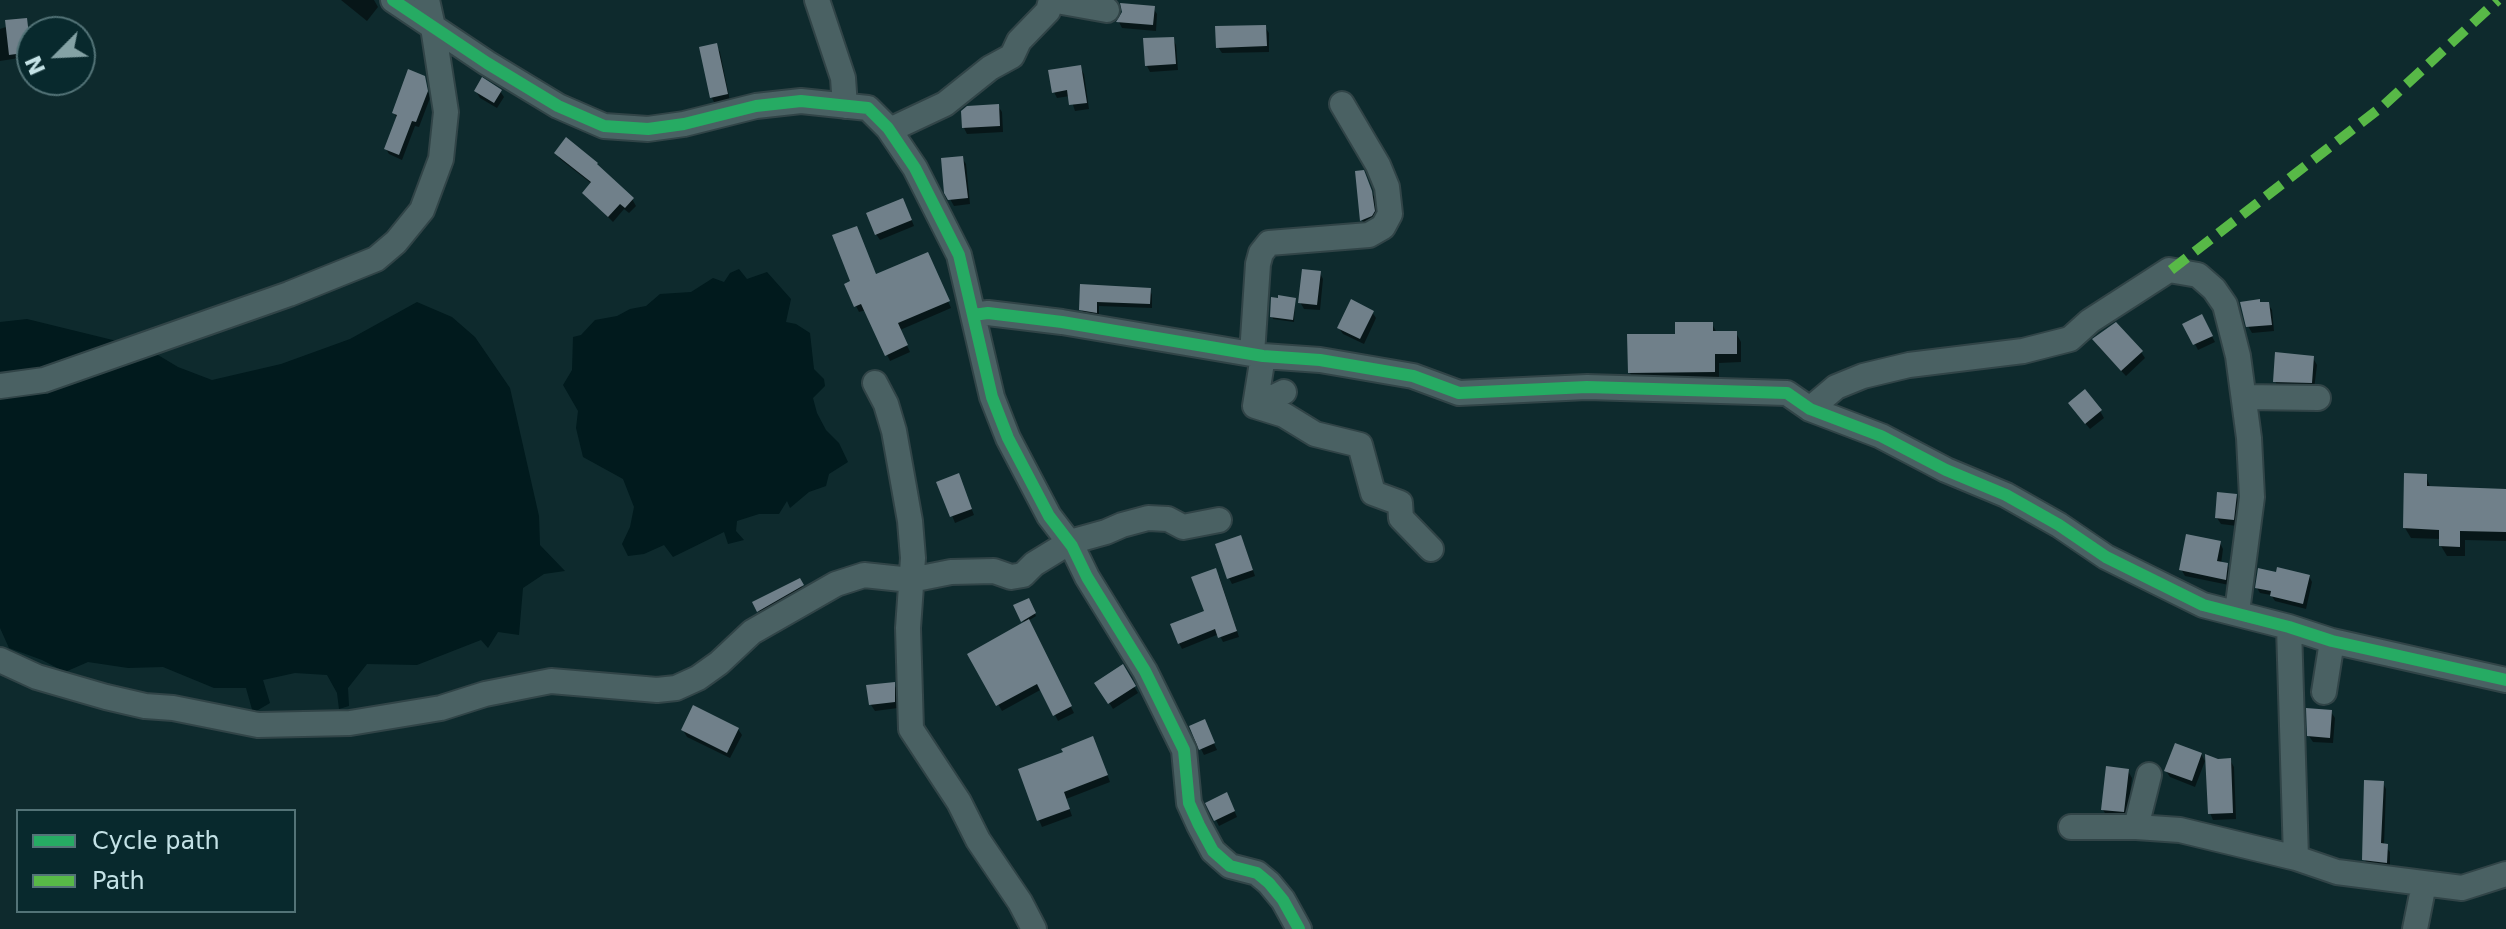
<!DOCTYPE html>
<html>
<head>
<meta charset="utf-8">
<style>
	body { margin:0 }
	#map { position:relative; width:2506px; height:929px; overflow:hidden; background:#0e2a2d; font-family:"DejaVu Sans",sans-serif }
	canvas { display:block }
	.legend { position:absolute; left:16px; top:809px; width:280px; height:104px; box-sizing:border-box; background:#08292d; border:2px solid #537377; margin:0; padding:10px 14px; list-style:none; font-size:24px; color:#c4e2e6 }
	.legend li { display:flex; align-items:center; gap:16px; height:40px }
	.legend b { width:40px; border:2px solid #537377 }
	.north { position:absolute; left:16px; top:16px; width:80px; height:80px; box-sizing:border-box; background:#08292d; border:2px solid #537377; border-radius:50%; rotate:246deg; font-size:22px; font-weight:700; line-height:32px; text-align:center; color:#c4e2e6 }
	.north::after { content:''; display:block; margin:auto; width:28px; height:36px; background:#84a2a5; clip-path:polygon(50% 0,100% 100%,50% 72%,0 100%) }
</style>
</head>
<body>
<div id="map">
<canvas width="2506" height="929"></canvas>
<ul class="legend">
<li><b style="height:10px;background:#26ab63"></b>Cycle path</li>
<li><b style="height:10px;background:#58b947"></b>Path</li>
</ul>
<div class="north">N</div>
</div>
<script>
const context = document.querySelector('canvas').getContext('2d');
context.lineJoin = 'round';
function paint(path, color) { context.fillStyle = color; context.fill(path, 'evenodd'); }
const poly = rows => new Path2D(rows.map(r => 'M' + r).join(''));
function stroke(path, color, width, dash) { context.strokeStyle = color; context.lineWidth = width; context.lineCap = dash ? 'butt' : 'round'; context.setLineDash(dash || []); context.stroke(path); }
paint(poly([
	[739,269,747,279,767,272,791,299,786,322,796,324,810,333,814,369,824,379,825,386,813,398,817,413,826,430,839,443,848,462,829,474,826,486,809,492,790,508,787,501,779,514,759,514,737,521,736,531,744,540,728,544,724,532,673,557,664,545,644,554,628,556,622,544,630,527,634,507,623,479,583,457,576,428,578,411,563,385,572,370,573,337,581,335,595,320,617,316,630,309,646,306,660,294,691,292,713,278,724,282,730,273],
	[417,302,452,317,475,337,510,388,539,516,540,545,565,571,544,574,523,588,519,635,498,632,488,648,481,640,417,665,367,664,348,688,349,706,339,709,337,693,327,675,295,673,263,680,270,703,253,713,246,688,214,688,163,667,128,668,88,662,65,672,42,660,9,648,0,628,0,322,27,319,125,343,153,352,178,367,212,380,281,364,350,339]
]), '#011a1d');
paint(poly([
	[341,0,374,0,378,7,367,21],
	[1153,8,1157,14,1156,31,1122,28,1119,22],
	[26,20,32,56,0,61,0,29],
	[1265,27,1269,33,1269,52,1222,53,1218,47],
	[1173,39,1176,45,1178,70,1150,72,1147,66],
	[716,45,720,52,730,101,715,104,712,98],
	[1080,68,1084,74,1089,109,1075,111,1070,96,1057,98,1054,92],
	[424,78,430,98,419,127,415,126,402,160,389,154,386,149,397,119,394,112],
	[476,91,500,91,504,97,497,108,480,98],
	[998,106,1002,112,1003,132,967,134,964,128],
	[557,153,632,199,636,206,629,213,624,209,613,222,584,193,592,184,560,159],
	[962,158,966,164,970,204,954,206,946,192],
	[1366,179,1375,199,1377,218,1365,226,1362,220],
	[906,206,914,226,880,240,876,234],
	[931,261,951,308,900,330,910,352,890,361,866,310,859,312,856,306,876,277],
	[1320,273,1323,279,1320,310,1304,309,1300,302],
	[1082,286,1150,290,1152,295,1152,308,1099,306,1099,317,1084,314,1081,309],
	[1295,300,1294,322,1273,319,1272,316],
	[2268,304,2272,310,2274,331,2252,333,2248,326],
	[1372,312,1376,318,1364,344,1343,334,1339,328],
	[2205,323,2215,342,2198,350,2185,324],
	[1712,324,1717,333,1736,333,1741,342,1741,362,1719,363,1719,381,1635,382,1630,373,1677,336],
	[2098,346,2141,352,2145,358,2126,376],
	[2313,358,2317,365,2314,389,2278,387,2275,381],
	[2074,410,2100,411,2104,418,2090,429],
	[2426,476,2431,489,2506,491,2506,541,2465,540,2465,556,2447,556,2441,546,2441,539,2411,538,2405,528],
	[961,482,974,515,955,523,939,483],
	[2236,496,2239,502,2237,526,2221,524,2217,518],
	[2220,543,2223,549,2221,564,2227,565,2231,571,2229,585,2185,576,2181,569],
	[1244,544,1255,576,1232,584,1229,578],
	[1219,576,1239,637,1223,642,1219,634,1182,649,1179,643,1206,612],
	[2309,576,2312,582,2306,609,2275,601,2271,595,2260,593,2257,588],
	[799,581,803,588,760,613,755,603],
	[1029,602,1036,616,1028,621,1074,713,1058,721,1042,689,1002,711,970,655,1025,624,1016,606],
	[1122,667,1138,693,1113,709,1097,683],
	[894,684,897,690,898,708,875,711,871,705,869,687],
	[2331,712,2335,718,2333,743,2313,742,2309,736],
	[1207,728,1217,750,1204,755,1201,749],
	[738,729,742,735,730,758,687,737,683,730],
	[1096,745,1110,782,1066,799,1072,816,1042,827,1039,820,1065,754],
	[2201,754,2205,761,2195,787,2170,777,2166,771],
	[2230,760,2234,767,2236,819,2213,820,2210,813,2218,761],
	[2128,771,2132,778,2127,818,2107,816,2103,810],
	[2383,783,2386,789,2384,845,2390,852,2390,869,2368,866,2365,860],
	[1230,801,1237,817,1219,826,1216,820]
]), '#0007');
paint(poly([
	[1120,3,1155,6,1153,25,1116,22,1122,12],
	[27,18,31,52,9,55,5,20],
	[1266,25,1267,46,1216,48,1215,26],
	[1174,37,1176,64,1145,66,1143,38],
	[717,43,728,94,710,98,699,47],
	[1081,65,1087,103,1069,105,1067,90,1052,93,1048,70],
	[408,69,425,76,428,91,416,122,412,121,399,155,384,149,397,115,392,113],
	[482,77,502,90,494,103,474,91],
	[999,104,1000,126,962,128,961,111,967,106],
	[566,137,598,163,597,164,634,198,625,208,620,204,608,217,582,193,591,182,554,153],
	[963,156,968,198,948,200,944,193,941,158],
	[1364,170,1372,191,1375,211,1372,216,1360,221,1355,171],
	[903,198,912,220,875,235,866,213],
	[857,226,876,274,928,252,950,301,898,323,908,345,885,356,861,304,854,307,844,284,850,281,832,235],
	[1302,269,1321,271,1317,305,1298,303],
	[1080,284,1151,288,1150,304,1097,302,1097,313,1079,310],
	[1278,295,1296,298,1293,320,1270,317,1271,297,1278,298],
	[1351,299,1374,311,1360,339,1337,328],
	[2260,299,2260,302,2269,302,2272,325,2246,327,2240,302],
	[2202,314,2213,336,2193,345,2182,324],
	[1675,322,1713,322,1713,331,1737,331,1737,354,1715,354,1715,372,1628,373,1627,334,1675,334],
	[2116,322,2143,351,2121,371,2092,339],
	[2275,352,2314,356,2312,383,2273,382],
	[2085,389,2102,410,2085,424,2068,403],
	[959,473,972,509,950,517,936,482],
	[2404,473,2427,474,2427,486,2506,489,2506,532,2460,531,2460,547,2439,546,2439,530,2403,528],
	[2217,492,2237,494,2234,520,2215,518],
	[2186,534,2221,541,2217,561,2228,563,2226,580,2179,570],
	[1241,535,1253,570,1227,579,1215,544],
	[2277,567,2310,575,2303,604,2270,596,2271,591,2255,588,2258,568,2276,572],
	[1216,568,1237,631,1218,638,1215,629,1178,644,1170,624,1204,611,1191,577],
	[800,578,804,585,757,612,752,602],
	[1029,598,1036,613,1021,622,1013,605],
	[1029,619,1072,706,1053,716,1037,684,996,706,967,654],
	[1123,664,1136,686,1108,704,1094,683],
	[895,682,895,702,869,705,866,685],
	[693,705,739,728,727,753,681,730],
	[2306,708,2332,710,2330,738,2307,736],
	[1205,719,1215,743,1199,750,1189,726],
	[1093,736,1108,775,1064,792,1070,809,1037,821,1018,769,1063,752,1061,749],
	[2175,743,2202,753,2192,781,2164,771],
	[2205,754,2218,759,2231,758,2233,813,2208,814],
	[2106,766,2129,769,2124,812,2101,810],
	[2364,780,2384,781,2381,843,2388,844,2387,863,2362,860],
	[1227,792,1235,811,1214,821,1205,803]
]), '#70808a');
const minor = poly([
	[393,0,487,63,558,106,604,126,648,129,684,124,756,106,801,101,868,108,888,128,915,168,959,255,992,397,1008,438,1049,516,1072,546,1087,577,1145,671,1184,750,1189,803,1199,825,1213,851,1230,866,1257,873,1269,883,1283,900,1299,929],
	[817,0,843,78,845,106],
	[1051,0,1107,10],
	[888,128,894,128,945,104,990,68,1012,56,1019,41,1048,11,1051,0],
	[973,315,988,313,1062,322,1263,356,1320,360,1413,376,1459,393,1587,387,1787,393,1810,409,1881,436,1946,470,2006,495,2059,525,2106,557,2203,605,2289,627,2332,641,2506,680],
	[1252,354,1258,264,1261,253,1269,243,1369,235,1383,227,1390,214,1387,187,1378,165,1342,104],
	[1263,356,1255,406,1284,415,1315,434,1360,445,1373,493,1400,503,1401,518,1431,549],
	[875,383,886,404,894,431,910,521,913,558,908,628,911,729,959,802,978,840,1020,902,1034,929],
	[0,386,44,380,289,294,376,259,396,242,422,210,441,159,446,112,433,27,427,0],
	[2245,397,2318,398],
	[1255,406,1284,392],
	[1810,409,1836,387,1863,376,1909,365,2023,351,2070,339,2090,321,2169,270,2198,275,2214,289,2225,305,2238,356,2249,438,2252,497,2237,612],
	[2289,627,2296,858],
	[0,660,37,677,106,697,145,706,173,708,258,725,350,723,441,708,485,694,551,681,657,690,676,688,698,678,719,663,752,632,836,584,864,575,911,580,951,572,994,571,1011,577,1023,575,1034,564,1070,542,1106,532,1122,525,1148,518,1168,519,1183,527,1219,520],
	[2324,692,2332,641],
	[2071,827,2136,827,2180,830,2296,858,2337,872,2462,888,2506,874],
	[2136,827,2149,775],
	[2415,929,2424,884]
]);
stroke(minor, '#314447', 28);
stroke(minor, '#4a6163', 24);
stroke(poly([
	[2171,270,2384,105,2498,0]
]), '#58b947', 10, [20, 10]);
stroke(poly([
	[393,0,487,63,558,106,604,126,648,129,684,124,756,106,801,101,868,108,888,128,915,168,959,255,992,397,1008,438,1049,516,1072,546,1087,577,1145,671,1184,750,1189,803,1199,825,1213,851,1230,866,1257,873,1269,883,1283,900,1299,929],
	[973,315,988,313,1062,322,1263,356,1320,360,1413,376,1459,393,1587,387,1787,393,1810,409,1881,436,1946,470,2006,495,2059,525,2106,557,2203,605,2289,627,2332,641,2506,680]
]), '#26ab63', 12);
</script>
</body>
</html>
